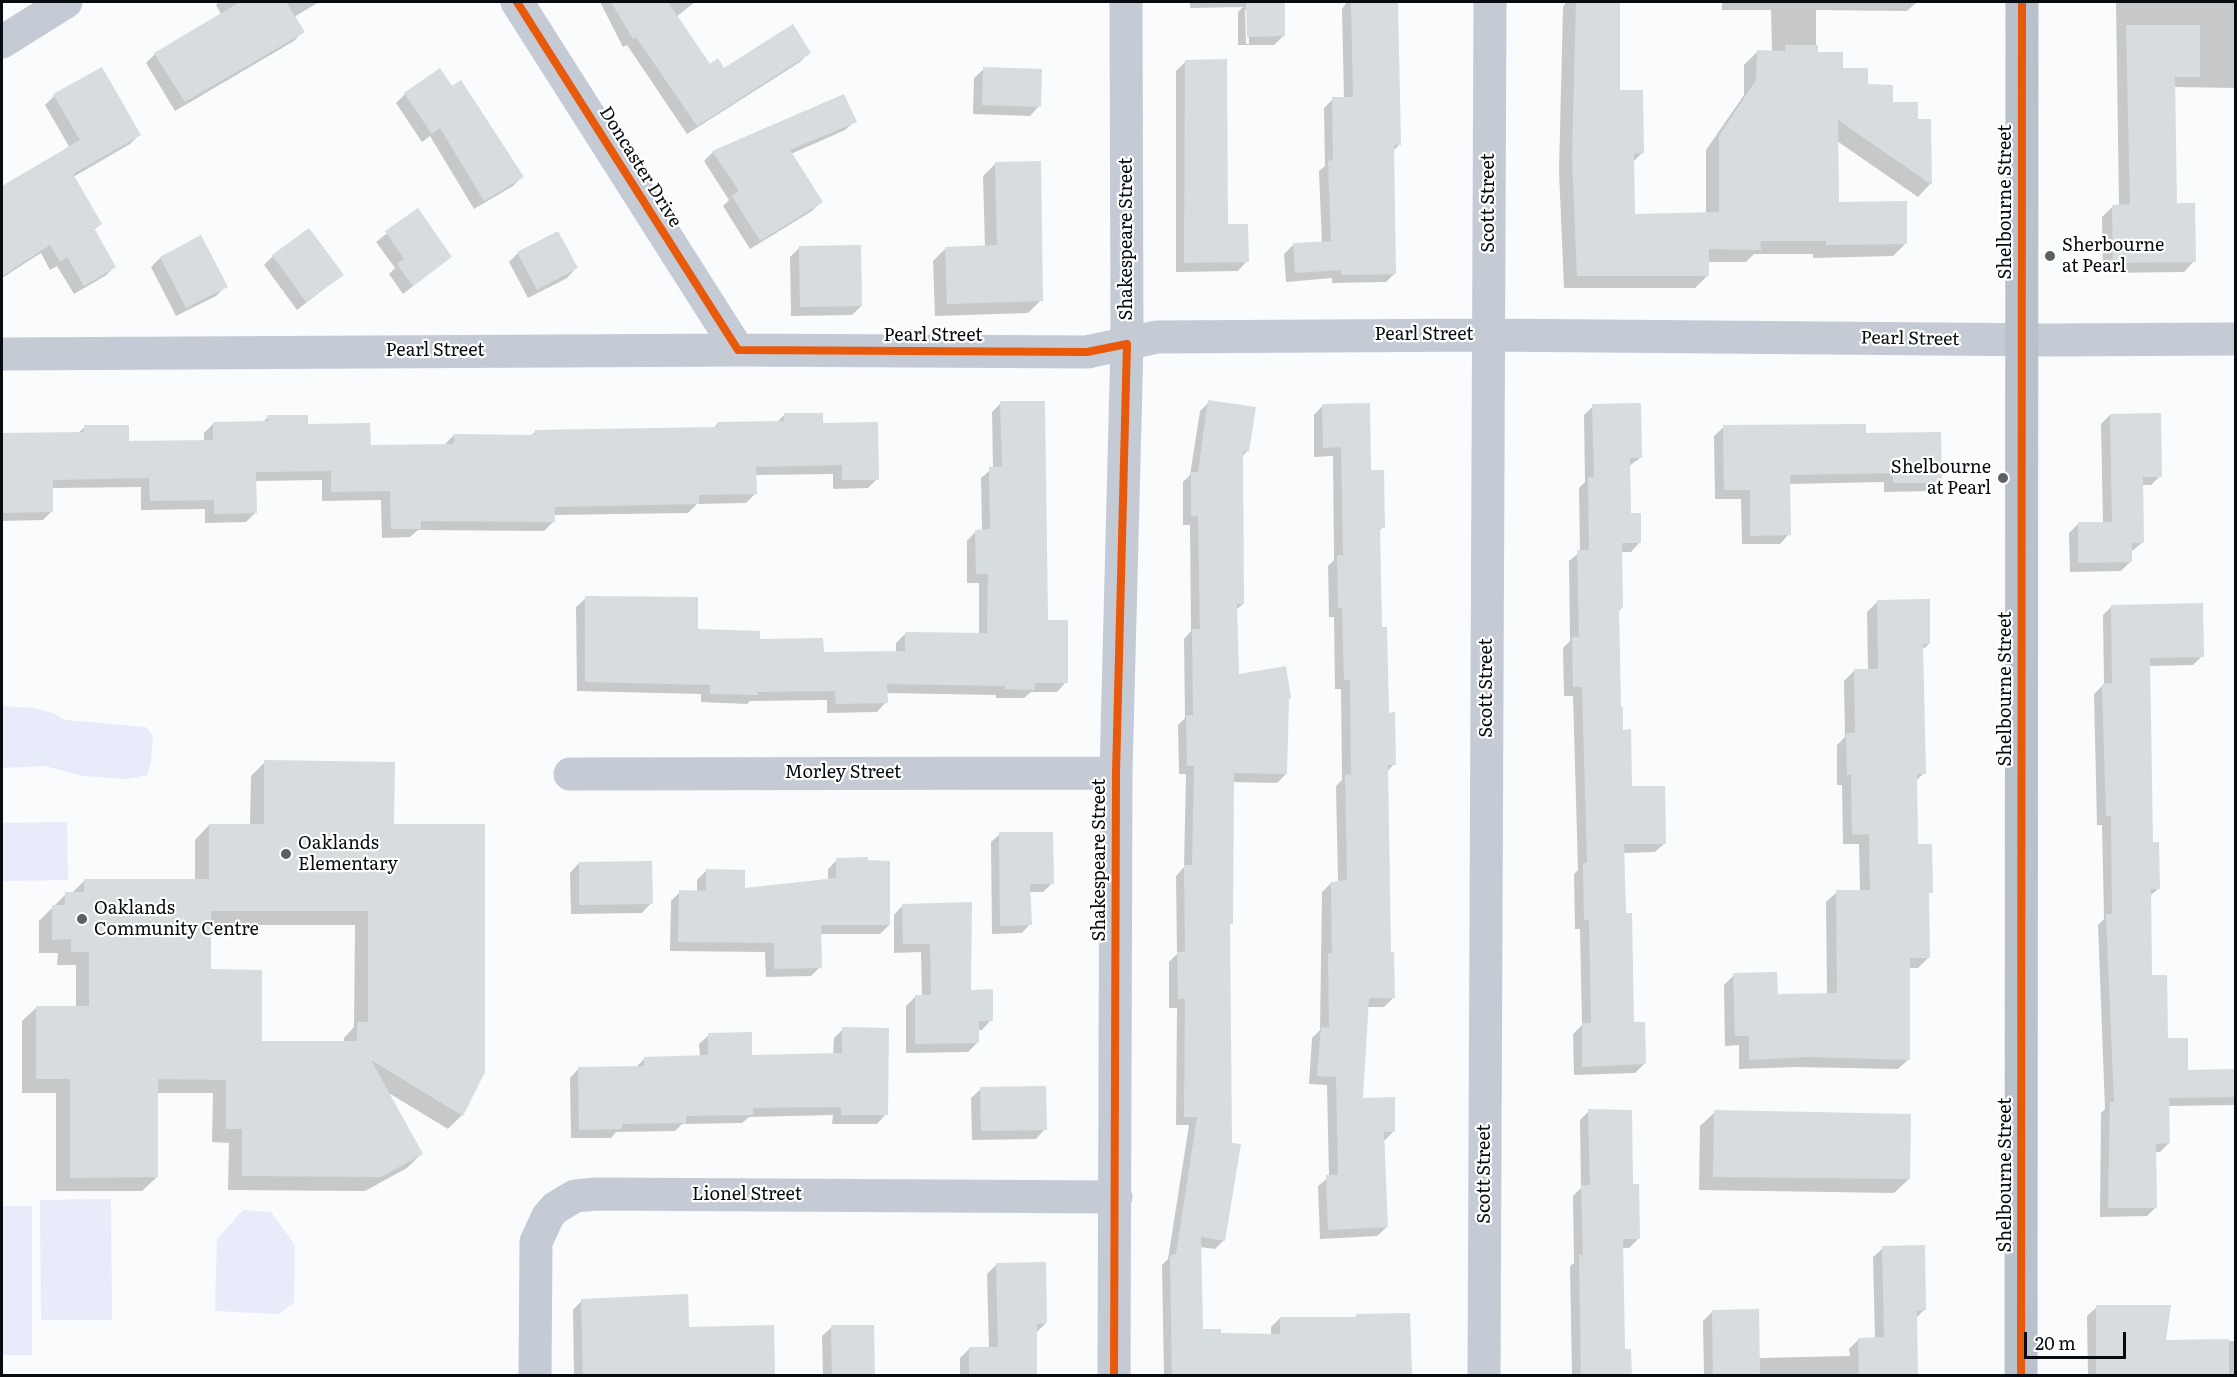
<!DOCTYPE html>
<html>
<head>
<meta charset="utf-8">
<style>
	body { margin:0 }
	#map { position:relative; width:2237px; height:1377px; overflow:hidden; background:#f9fbfc; font-family:Literata,serif }
	canvas { display:block }
	.frame { position:absolute; inset:0; border:3px solid #070c10; pointer-events:none }
	.scale { position:absolute; left:2024px; top:1332px; width:102px; height:27px; box-sizing:border-box; border:3px solid #070c10; border-top:0; padding-left:8px; font-size:18px; line-height:21px; white-space:nowrap; color:#070c10; -webkit-text-stroke:4px #fff; paint-order:stroke }
</style>
</head>
<body>
<div id="map">
<canvas width="2237" height="1377"></canvas>
<div class="frame"></div>
<div class="scale">20 m</div>
</div>
<script>
const context = document.querySelector('canvas').getContext('2d');
context.lineJoin = 'round';
function paint(path, color) { context.fillStyle = color; context.fill(path, 'evenodd'); }
const poly = rows => new Path2D(rows.map(r => 'M' + r).join(''));
function stroke(path, color, width, dash) { context.strokeStyle = color; context.lineWidth = width; context.lineCap = dash ? 'butt' : 'round'; context.setLineDash(dash || []); context.stroke(path); }
function write(font, color, halo, rows, align = 'center') {
  context.font = font + ' Literata,serif'; context.lineWidth = 4.5; context.setLineDash([]); context.textBaseline = 'middle'; context.strokeStyle = halo; context.fillStyle = color; for (const [text, x, y, turn = 0] of rows) {
    context.save(); context.translate(x, y); context.rotate((+turn || 0) * Math.PI / 180); context.textAlign = isNaN(turn) ? turn : align; if (halo) context.strokeText(text, 0, 0); context.fillText(text, 0, 0); context.restore();
  }
}
paint(poly([
	[2,706,33,708,53,713,65,720,146,727,153,736,151,762,147,775,126,779,83,776,45,766,2,768],
	[67,822,68,880,2,881,2,823],
	[111,1199,112,1320,41,1320,40,1200],
	[2,1206,32,1206,32,1355,2,1355],
	[243,1210,271,1212,295,1245,294,1303,278,1314,215,1311,217,1239]
]), '#e8ebf9');
paint(poly([
	[219,2,319,2,294,17,303,31,294,41,175,111,146,63,155,54,221,14,216,5],
	[600,2,695,2,676,17,709,66,724,70,809,52,800,62,687,134,627,45,623,47],
	[1190,2,1255,2,1284,35,1274,45,1238,45,1238,12,1243,7,1190,8],
	[1245,10,1248,10,1249,44,1246,44],
	[1347,2,1397,2,1400,144,1392,152,1395,273,1386,282,1332,283,1332,278,1286,282,1284,254,1294,244,1322,243,1319,171,1325,166,1324,108,1333,99,1344,99,1342,9],
	[1566,2,1619,2,1619,91,1642,153,1632,163,1633,215,1706,214,1706,150,1744,95,1744,65,1757,52,1772,52,1771,10,1722,10,1722,2,1917,2,1907,11,1816,10,1816,53,1917,120,1930,121,1930,184,1918,197,1837,141,1838,203,1906,243,1893,256,1813,258,1813,254,1754,254,1746,262,1708,262,1708,275,1695,288,1564,288,1559,171,1563,7],
	[2116,2,2236,2,2236,88,2174,87,2176,205,2194,261,2184,272,2103,273,2102,217,2113,206,2119,206],
	[1186,61,1226,226,1247,261,1238,271,1176,272,1176,71],
	[984,69,1039,106,1030,116,973,114,974,78],
	[405,94,522,177,513,186,474,209,430,136,422,142,396,103],
	[54,96,139,135,130,144,73,177,100,224,93,231,115,267,105,276,74,294,57,266,50,270,41,253,2,278,2,188,70,148,45,105],
	[855,121,845,130,791,154,821,202,812,211,750,249,723,206,729,200,704,161,713,152],
	[996,163,1041,300,1028,313,935,316,933,261,946,248,985,247,983,176],
	[417,210,451,256,403,294,389,274,395,268,376,242],
	[201,237,226,286,216,296,176,316,151,267,160,258],
	[800,247,861,306,852,315,791,316,790,257],
	[518,253,576,268,567,278,528,298,509,262],
	[273,256,342,275,297,310,264,265],
	[1209,402,1247,451,1242,457,1243,604,1236,610,1237,676,1287,701,1286,774,1277,783,1232,782,1224,1240,1215,1249,1200,1247,1202,1331,1220,1334,1271,1336,1271,1327,1280,1318,1353,1319,1356,1316,1410,1376,1164,1376,1162,1265,1168,1259,1189,1125,1176,1125,1177,1008,1169,1008,1169,962,1177,954,1176,876,1184,867,1186,774,1179,774,1178,725,1185,718,1184,639,1191,631,1190,525,1183,525,1183,482,1190,475,1200,411],
	[1001,403,1047,621,1066,682,1057,692,1031,692,1024,698,996,698,996,695,886,693,886,702,877,712,827,713,827,700,750,701,747,704,701,702,701,694,577,691,576,607,586,598,696,630,822,654,896,652,896,643,906,633,979,635,979,583,967,583,967,541,976,531,982,531,981,478,993,468,992,412],
	[1323,405,1370,472,1383,527,1379,531,1381,629,1394,764,1387,772,1390,954,1394,997,1384,1007,1367,1007,1361,1099,1394,1131,1384,1141,1387,1227,1377,1236,1320,1239,1318,1186,1329,1177,1327,1085,1309,1084,1312,1038,1320,1030,1322,892,1331,883,1338,882,1336,786,1342,780,1341,689,1335,689,1334,617,1329,617,1328,566,1334,560,1333,456,1314,457,1314,415],
	[1593,406,1640,458,1628,467,1629,515,1640,542,1631,552,1621,552,1622,607,1618,612,1619,709,1630,788,1665,843,1655,852,1623,853,1624,915,1632,1024,1644,1064,1635,1073,1574,1075,1573,1034,1582,1025,1580,929,1575,929,1574,874,1578,870,1573,696,1564,696,1563,648,1570,641,1569,561,1580,552,1579,488,1585,482,1584,415],
	[784,415,821,424,877,479,868,488,833,489,833,474,755,475,755,494,746,503,697,504,688,513,553,515,553,522,544,531,418,530,410,537,382,538,381,500,322,501,322,480,255,481,255,513,246,522,205,523,205,509,141,510,141,487,52,488,52,511,43,520,2,521,2,435,78,433,85,427,128,443,204,441,204,433,213,424,262,423,268,417,307,425,369,447,444,445,454,435,531,436,535,432,713,429,717,424,776,423],
	[2110,415,2160,476,2151,485,2142,485,2143,542,2131,552,2131,561,2121,571,2070,572,2069,533,2078,524,2103,524,2101,424],
	[1724,427,1864,435,1940,482,1931,491,1884,492,1884,482,1788,484,1789,534,1780,544,1742,544,1741,499,1715,499,1714,436],
	[1877,602,1929,644,1922,650,1924,773,1915,782,1916,846,1930,846,1928,958,1918,968,1908,968,1909,1059,1898,1069,1796,1067,1739,1069,1739,1045,1725,1046,1724,985,1734,975,1777,995,1827,995,1826,902,1837,892,1860,891,1859,844,1843,844,1842,785,1837,785,1837,745,1845,737,1844,681,1854,671,1868,670,1867,612],
	[2112,606,2202,656,2193,665,2148,666,2151,844,2158,889,2149,897,2151,977,2167,1039,2187,1072,2236,1071,2236,1105,2168,1106,2169,1143,2160,1152,2155,1152,2156,1207,2147,1216,2100,1217,2101,1113,2105,1109,2098,925,2104,919,2102,825,2097,825,2094,694,2104,684,2103,615],
	[265,762,392,825,484,1072,462,1115,448,1129,387,1092,421,1154,407,1168,365,1191,228,1190,229,1143,212,1142,213,1093,156,1093,157,1177,142,1191,56,1191,56,1093,22,1093,22,1021,37,1007,76,1007,76,965,57,965,58,953,39,953,39,921,66,894,72,893,84,881,195,881,195,840,209,825,250,825,251,776],
	[210,925,355,925,354,1027,344,1038,344,1042,260,1042,210,971],
	[1000,834,1052,883,1043,892,1029,892,1030,924,1022,933,992,934,991,842],
	[837,860,889,925,880,934,820,934,820,967,811,976,766,977,765,952,670,951,671,901,680,892,697,892,697,880,706,871,743,890,828,880,828,869],
	[579,863,651,903,642,913,571,914,570,873],
	[903,905,991,1020,982,1030,977,1030,977,1043,968,1052,906,1053,906,1006,915,997,922,997,921,952,894,953,894,915],
	[843,1029,886,1114,877,1124,832,1124,833,1115,749,1117,742,1123,682,1124,675,1131,616,1132,611,1138,571,1138,570,1078,579,1068,636,1067,645,1058,700,1057,699,1044,709,1035,751,1056,833,1055,834,1038],
	[981,1089,1045,1129,1036,1139,972,1140,971,1098],
	[1589,1111,1632,1186,1639,1238,1629,1248,1622,1248,1624,1351,1630,1376,1572,1376,1570,1266,1574,1263,1573,1196,1581,1188,1580,1120],
	[1715,1112,1909,1179,1894,1193,1699,1190,1700,1126],
	[1883,1248,1924,1310,1915,1319,1916,1376,1704,1376,1703,1321,1712,1312,1758,1358,1850,1356,1849,1349,1859,1339,1875,1339,1873,1257],
	[997,1264,1046,1323,1036,1333,1035,1376,960,1376,960,1358,969,1349,989,1349,987,1274],
	[582,1300,687,1328,774,1376,574,1376,573,1310],
	[2097,1307,2164,1342,2236,1341,2236,1376,2088,1376,2087,1316],
	[832,1327,874,1376,823,1376,822,1336]
]), '#0003');
paint(poly([
	[240,2,286,2,305,32,185,102,154,53],
	[611,2,668,2,710,64,718,58,724,68,793,24,811,53,697,126,636,37,633,39],
	[1246,2,1285,2,1285,36,1247,37],
	[1351,2,1398,2,1401,145,1394,145,1396,274,1341,275,1341,270,1295,273,1293,243,1331,241,1328,161,1333,160,1332,97,1353,97],
	[1576,2,1620,2,1620,90,1643,90,1644,153,1634,154,1635,214,1719,212,1719,136,1756,80,1757,50,1785,51,1785,45,1818,45,1818,52,1843,52,1843,68,1868,68,1868,84,1893,85,1893,102,1918,102,1918,119,1931,119,1932,185,1838,120,1839,202,1907,201,1907,244,1826,245,1826,241,1760,241,1761,250,1709,249,1709,276,1577,276,1572,157],
	[2126,25,2200,25,2200,77,2175,77,2177,203,2195,203,2196,262,2113,263,2112,205,2130,204],
	[1227,59,1228,224,1248,224,1249,262,1184,263,1185,60],
	[102,67,141,135,73,174,102,224,94,228,116,267,84,286,67,257,60,262,50,245,2,276,2,186,80,140,53,94],
	[983,67,1042,69,1041,107,982,105],
	[440,68,452,86,461,80,524,177,484,201,440,128,432,134,404,93],
	[844,94,857,122,790,150,823,202,760,241,732,196,739,191,712,151],
	[1041,161,1043,301,947,304,945,247,997,245,995,162],
	[418,208,452,257,413,286,397,264,404,259,385,231],
	[309,228,344,275,306,302,272,255],
	[558,231,578,268,537,290,517,252],
	[201,235,228,287,186,308,160,257],
	[861,245,862,306,800,307,799,246],
	[1208,400,1256,407,1249,452,1243,451,1244,604,1237,604,1239,674,1286,666,1291,698,1289,699,1287,774,1234,773,1233,924,1230,924,1232,1143,1241,1144,1225,1241,1201,1237,1203,1329,1221,1329,1221,1333,1280,1334,1280,1317,1356,1317,1356,1314,1410,1313,1412,1376,1172,1376,1170,1255,1176,1254,1197,1117,1184,1117,1185,999,1178,999,1177,952,1185,952,1184,865,1192,865,1194,766,1187,766,1186,715,1193,715,1192,629,1200,629,1198,516,1191,516,1191,472,1198,472],
	[1000,401,1045,401,1048,620,1068,620,1068,683,1035,683,1035,690,1005,689,1005,686,887,684,888,703,836,704,835,691,758,692,758,695,710,694,710,685,585,682,585,596,698,597,698,629,760,631,760,639,823,638,824,652,905,651,905,632,987,633,988,574,976,574,975,530,990,529,989,467,1002,467],
	[1370,403,1371,470,1384,470,1385,528,1380,528,1382,627,1387,627,1389,713,1395,712,1396,765,1388,765,1391,952,1394,952,1395,998,1369,998,1363,1098,1395,1097,1395,1132,1384,1132,1388,1227,1328,1230,1326,1175,1338,1175,1336,1077,1317,1076,1321,1027,1329,1028,1328,953,1332,953,1331,882,1347,880,1345,775,1351,774,1350,680,1344,680,1342,608,1338,608,1337,555,1343,555,1341,447,1323,448,1322,404],
	[1641,403,1642,458,1630,458,1631,513,1641,513,1641,543,1622,543,1623,608,1619,608,1621,707,1623,707,1623,730,1631,729,1632,786,1665,786,1666,844,1624,844,1626,913,1632,913,1634,1022,1645,1022,1646,1064,1582,1067,1582,1023,1591,1023,1589,920,1584,920,1583,863,1587,863,1582,687,1573,687,1572,637,1579,637,1577,550,1589,550,1588,477,1594,477,1592,404],
	[784,413,823,413,823,423,878,422,879,480,842,480,842,465,756,467,757,494,699,495,699,504,555,507,555,522,421,521,421,529,391,529,390,491,331,492,331,471,256,472,257,513,214,514,214,500,150,501,149,478,53,480,53,512,2,513,2,433,84,432,84,425,129,425,129,441,213,440,213,422,268,421,267,415,308,415,308,424,370,423,371,445,454,444,454,434,535,435,535,430,717,427,717,422,784,421],
	[2161,413,2162,477,2143,477,2144,543,2132,543,2132,562,2078,563,2078,522,2112,522,2110,414],
	[1866,424,1866,433,1941,432,1942,483,1893,483,1893,473,1790,475,1791,535,1750,536,1750,490,1724,490,1723,425],
	[1930,599,1930,644,1923,644,1926,774,1917,774,1918,844,1932,844,1933,893,1929,893,1930,958,1910,958,1910,1060,1807,1057,1749,1060,1749,1036,1735,1036,1733,973,1777,972,1778,994,1837,993,1836,890,1870,890,1869,834,1852,835,1851,775,1847,775,1846,733,1855,733,1854,669,1878,669,1877,600],
	[2203,603,2204,657,2150,658,2153,842,2159,842,2160,889,2151,889,2152,975,2167,975,2168,1038,2188,1038,2188,1070,2235,1069,2235,1097,2169,1098,2170,1143,2156,1144,2157,1208,2108,1208,2110,1102,2114,1102,2106,914,2112,914,2111,816,2106,816,2102,684,2112,683,2111,605],
	[264,760,395,762,394,824,485,824,485,1072,463,1116,371,1060,423,1154,381,1177,242,1176,242,1129,226,1129,226,1080,158,1079,158,1177,70,1178,70,1079,36,1079,36,1006,89,1006,89,952,71,952,71,939,52,940,52,905,65,905,65,892,84,892,84,879,209,879,209,824,264,824],
	[211,911,368,911,368,1022,357,1022,357,1041,262,1041,262,970,211,969],
	[999,832,1053,832,1054,884,1030,884,1032,925,1000,926],
	[868,857,868,860,890,861,890,925,821,925,822,968,774,969,774,943,678,942,679,890,706,891,706,869,745,870,745,888,836,878,836,858],
	[652,861,653,904,579,905,579,862],
	[972,902,971,990,993,989,993,1021,979,1021,979,1043,915,1044,915,995,931,995,930,944,903,944,902,904],
	[842,1027,889,1028,888,1115,841,1115,841,1107,753,1108,753,1115,686,1116,686,1123,622,1124,622,1129,579,1130,578,1067,644,1066,644,1057,708,1055,708,1033,752,1032,752,1055,842,1053],
	[1046,1086,1047,1130,981,1131,980,1087],
	[1588,1109,1632,1110,1633,1184,1639,1184,1640,1239,1623,1239,1625,1349,1631,1349,1632,1376,1581,1376,1579,1255,1583,1255,1581,1185,1590,1185],
	[1714,1110,1911,1114,1910,1179,1713,1177],
	[1925,1245,1926,1310,1917,1311,1918,1376,1859,1376,1858,1338,1884,1337,1882,1246],
	[1046,1262,1047,1323,1037,1324,1037,1376,969,1376,969,1347,998,1347,996,1263],
	[688,1294,689,1327,774,1325,775,1376,583,1376,581,1299],
	[2096,1305,2171,1305,2166,1340,2229,1339,2229,1376,2096,1376],
	[1759,1309,1760,1376,1713,1376,1712,1310],
	[831,1325,874,1325,875,1376,832,1376]
]), '#d7dcde');
stroke(poly([
	[517,2,738,350],
	[2,42,66,2],
	[2,354,738,350,1087,352,1157,337,1488,335,2050,340,2236,339],
	[570,774,1116,773],
	[535,1376,536,1242,548,1216,555,1208,575,1196,597,1194,1116,1197],
	[1114,1376,1116,773,1127,344,1126,2],
	[1484,1376,1490,2]
]), '#c4cbd5', 33);
stroke(poly([
	[2021,1376,2022,2]
]), '#b9c1cd', 33);
stroke(poly([
	[517,2,738,350,1087,352,1127,344,1116,773,1114,1376],
	[2021,1376,2022,2]
]), '#e8590c', 8);
for (const [x, y, r, color] of [
	[2050,256,6,"#5c6063"],
	[2003,478,6,"#5c6063"],
	[286,854,6,"#5c6063"],
	[82,919,6,"#5c6063"]
]) { const dot = new Path2D(); dot.arc(x, y, r, 0, 2 * Math.PI); context.fillStyle = color; context.fill(dot); stroke(dot, '#fff', 2); }
write('18px', '#070c10', '#fff', [
	["Doncaster Drive",640,167,58],
	["Shelbourne Street",2006,202,-90],
	["Scott Street",1489,203,-90],
	["Shakespeare Street",1127,239,-90],
	["Pearl Street",1424,335],
	["Pearl Street",933,336],
	["Pearl Street",1910,339,1],
	["Pearl Street",435,351],
	["Scott Street",1487,688,-90],
	["Shelbourne Street",2006,689,-90],
	["Morley Street",843,773],
	["Shakespeare Street",1100,860,-90],
	["Scott Street",1485,1174,-90],
	["Shelbourne Street",2006,1175,-90],
	["Lionel Street",747,1195]
]);
write('18px', '#070c10', '#fff', [
	["Sherbourne",2062,246],
	["at Pearl",2062,267],
	["Shelbourne",1991,468,"right"],
	["at Pearl",1991,489,"right"],
	["Oaklands",298,844],
	["Elementary",298,865],
	["Oaklands",94,909],
	["Community Centre",94,930]
], 'left');
</script>
</body>
</html>
